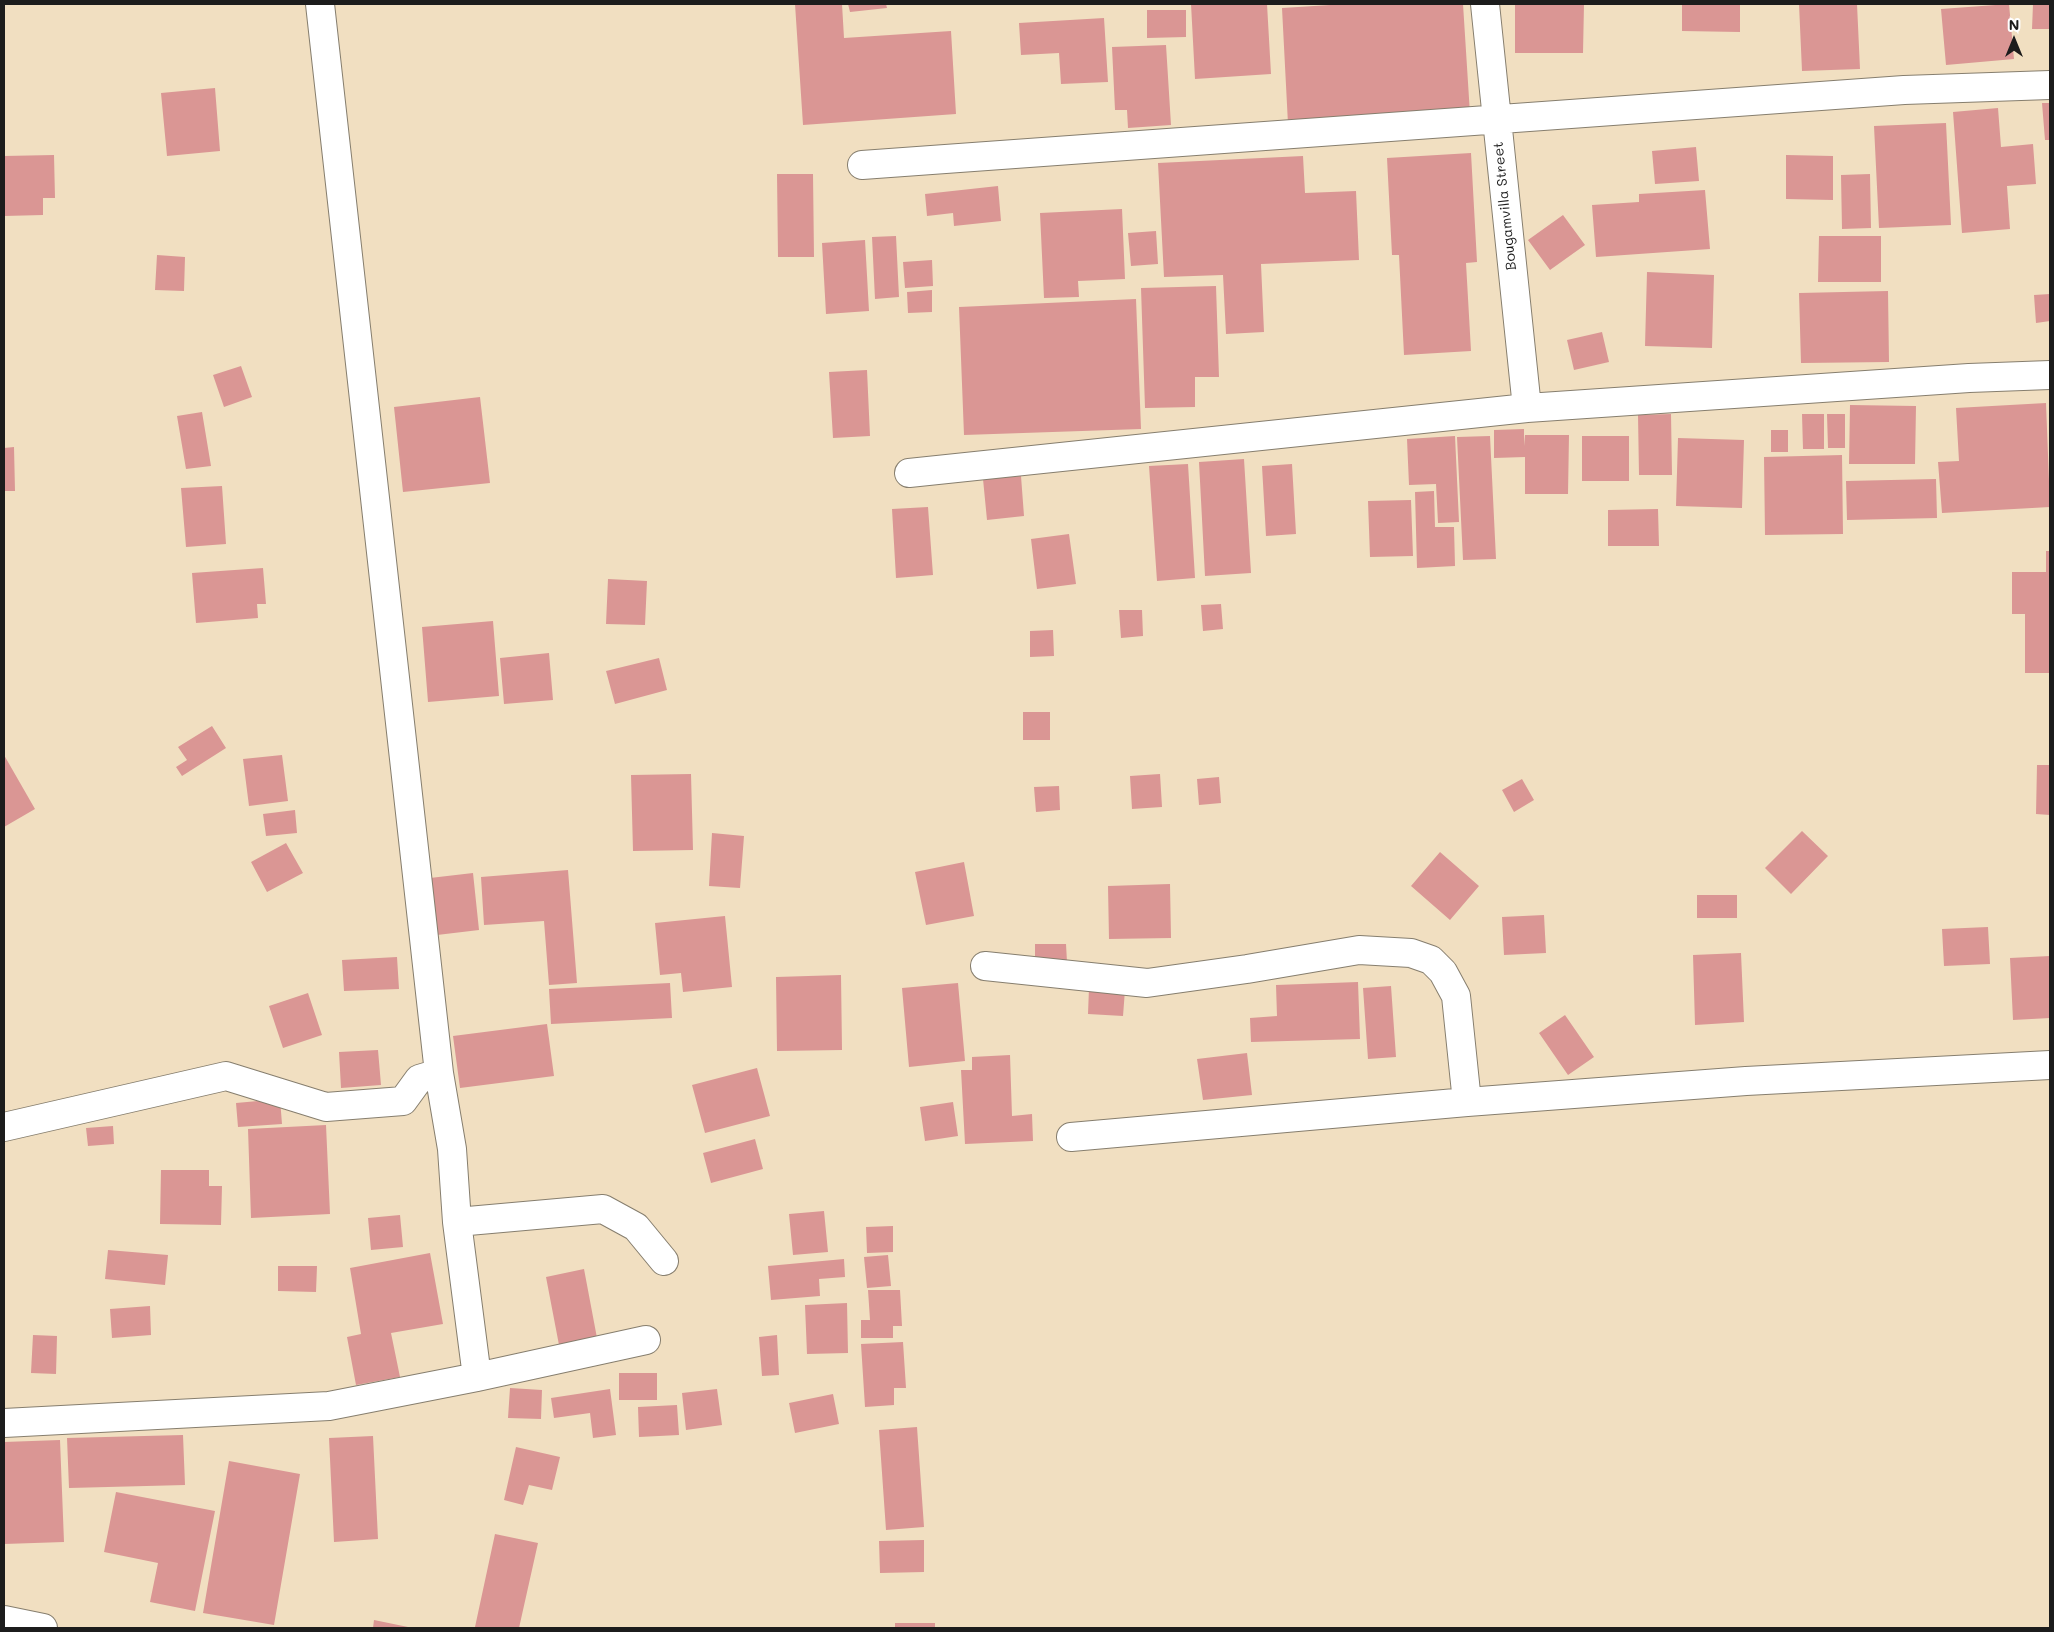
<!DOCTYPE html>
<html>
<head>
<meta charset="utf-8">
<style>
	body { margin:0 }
	#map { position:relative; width:2054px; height:1632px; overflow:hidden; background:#f1dfc1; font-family:Mali,sans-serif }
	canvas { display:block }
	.frame { position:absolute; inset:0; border:5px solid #1c1c1c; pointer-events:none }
	.north { position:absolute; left:1989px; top:15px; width:50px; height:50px; -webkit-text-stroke:4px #fff; paint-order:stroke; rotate:0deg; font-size:14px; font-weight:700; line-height:20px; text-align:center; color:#1c1c1c }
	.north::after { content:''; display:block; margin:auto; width:18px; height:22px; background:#1c1c1c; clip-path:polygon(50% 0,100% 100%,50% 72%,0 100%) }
</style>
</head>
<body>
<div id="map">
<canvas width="2054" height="1632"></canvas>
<div class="frame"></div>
<div class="north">N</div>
</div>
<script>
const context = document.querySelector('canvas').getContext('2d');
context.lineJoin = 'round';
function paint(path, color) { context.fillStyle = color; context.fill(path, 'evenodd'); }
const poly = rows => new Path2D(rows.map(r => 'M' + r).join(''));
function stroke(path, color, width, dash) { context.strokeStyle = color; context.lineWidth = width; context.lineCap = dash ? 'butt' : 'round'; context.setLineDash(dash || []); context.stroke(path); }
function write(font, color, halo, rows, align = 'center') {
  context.font = font + ' Mali,sans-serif'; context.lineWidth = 4; context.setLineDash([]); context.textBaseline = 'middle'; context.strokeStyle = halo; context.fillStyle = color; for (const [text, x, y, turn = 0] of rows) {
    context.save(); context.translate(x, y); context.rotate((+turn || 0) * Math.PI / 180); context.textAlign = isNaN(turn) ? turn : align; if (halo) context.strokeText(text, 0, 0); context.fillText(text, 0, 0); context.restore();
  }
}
paint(poly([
	[795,4,842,4,844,38,951,31,956,114,803,125],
	[848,4,886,4,887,8,850,12],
	[1191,4,1267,4,1271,74,1195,79],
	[1346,4,1463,4,1470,114,1288,124,1282,8],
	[1515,4,1584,4,1583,53,1515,53],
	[1682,4,1740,4,1740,32,1682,31],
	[1799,4,1857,4,1860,69,1802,71],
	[2009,4,2014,59,1946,65,1941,9],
	[2033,4,2050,4,2050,29,2032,29],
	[1147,10,1186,10,1186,37,1147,38],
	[1104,18,1108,82,1061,84,1059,53,1021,55,1019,23],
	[1166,45,1171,125,1128,128,1127,110,1115,110,1112,47],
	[215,88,220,151,167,156,161,93],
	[2042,103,2050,103,2050,140,2045,140],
	[1998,108,2001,147,2033,144,2036,184,2007,186,2010,229,1962,233,1953,112],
	[1946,123,1951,225,1879,228,1874,126],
	[1696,147,1699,181,1655,184,1652,151],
	[1471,153,1477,262,1466,263,1471,351,1404,355,1399,255,1392,255,1387,158],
	[54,155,55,198,43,198,43,215,4,216,4,156],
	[1786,155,1833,156,1833,200,1786,199],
	[1303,156,1305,193,1356,191,1359,260,1261,264,1264,332,1226,334,1223,275,1164,277,1158,163],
	[777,174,813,174,814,257,778,257],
	[1870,174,1871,228,1842,229,1841,175],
	[998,186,1001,221,954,226,953,213,927,216,925,194],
	[1705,190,1710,249,1596,257,1592,205,1639,202,1639,194],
	[1122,209,1125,279,1078,281,1079,297,1044,298,1040,213],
	[1563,215,1585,245,1550,270,1528,240],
	[1156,231,1158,264,1131,266,1128,233],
	[896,236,899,297,875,299,872,237],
	[1819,236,1881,236,1881,282,1818,282],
	[865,240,869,311,826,314,822,243],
	[157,255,185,257,184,291,155,290],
	[932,260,933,286,905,288,903,262],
	[1647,272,1714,275,1712,348,1645,346],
	[1216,286,1219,377,1195,377,1195,407,1145,408,1141,288],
	[932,290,932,312,908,313,907,292],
	[1888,291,1889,362,1801,363,1799,293],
	[2050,294,2050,321,2036,323,2034,295],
	[1136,299,1141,429,964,435,959,307],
	[1602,332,1609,362,1574,370,1567,340],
	[241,366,252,397,224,407,213,375],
	[867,370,870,436,833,438,829,372],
	[480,397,490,483,403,492,394,407],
	[2046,403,2050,507,1942,513,1938,462,1959,461,1956,408],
	[1850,405,1916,406,1915,464,1849,464],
	[202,412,211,466,186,469,177,416],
	[1671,414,1672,475,1639,475,1638,415],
	[1802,414,1824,414,1824,449,1803,449],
	[1827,414,1845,414,1845,448,1828,448],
	[1524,429,1524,446,1525,435,1569,435,1568,494,1525,494,1525,457,1494,458,1494,430],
	[1771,430,1788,430,1788,452,1771,452],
	[1455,436,1459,522,1438,523,1436,484,1409,485,1407,439],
	[1490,436,1496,559,1463,560,1457,437],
	[1582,436,1629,436,1629,481,1582,481],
	[1678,438,1744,440,1742,508,1676,506],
	[14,447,15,491,4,491,4,448],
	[1842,455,1843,534,1765,535,1764,457],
	[1244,459,1251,573,1205,576,1199,462],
	[1188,464,1195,578,1157,581,1149,466],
	[1292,464,1296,534,1266,536,1262,466],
	[1021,476,1024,516,987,520,983,479],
	[1936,479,1937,518,1847,520,1846,481],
	[222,486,226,544,186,547,181,488],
	[1434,491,1435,527,1454,527,1455,566,1417,568,1415,492],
	[1411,500,1413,556,1370,557,1368,501],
	[928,507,933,575,896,578,892,509],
	[1658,509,1659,546,1608,546,1608,510],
	[1069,534,1076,584,1037,589,1031,539],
	[2046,551,2050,551,2050,673,2025,673,2025,614,2012,614,2012,572,2046,572],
	[263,568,266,604,257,604,258,618,196,623,192,573],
	[608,579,647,581,645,625,606,624],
	[1221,604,1223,629,1203,631,1201,605],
	[1119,610,1142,610,1143,636,1121,638],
	[493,621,499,696,428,702,422,627],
	[1053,630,1054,656,1030,657,1030,631],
	[549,653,553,700,504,704,500,658],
	[659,658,667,690,615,704,606,671],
	[1023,712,1050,712,1050,740,1023,740],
	[212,726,226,748,182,776,176,767,187,760,178,747],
	[4,755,35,809,4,827],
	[282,755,288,801,249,806,243,759],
	[2037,765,2050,765,2050,815,2036,814],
	[691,774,693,850,633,851,631,775],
	[1160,774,1162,807,1132,809,1130,776],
	[1219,777,1221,803,1199,805,1197,779],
	[1522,779,1534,800,1514,812,1502,790],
	[1059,786,1060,810,1036,812,1034,787],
	[295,810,297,833,266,836,263,814],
	[1802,831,1828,856,1791,894,1765,868],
	[712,833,744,836,740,888,709,886],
	[286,843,303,873,267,892,251,862],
	[1440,852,1479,886,1450,920,1411,886],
	[964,862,974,916,926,925,915,872],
	[568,870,577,983,549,985,544,921,484,925,481,877],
	[473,873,479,930,437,935,430,878],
	[1170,884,1171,938,1109,939,1108,886],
	[1697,895,1737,895,1737,918,1697,918],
	[1544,915,1546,953,1504,955,1502,917],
	[725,916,732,987,683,992,681,973,660,975,655,923],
	[1988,927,1990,964,1944,966,1942,929],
	[1035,944,1066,944,1067,962,1035,963],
	[1741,953,1744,1022,1695,1025,1693,955],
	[2050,956,2050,1018,2013,1020,2010,958],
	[397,957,399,989,344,991,342,960],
	[841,975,842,1050,777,1051,776,977],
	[1358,982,1360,1039,1251,1042,1250,1018,1277,1016,1276,985],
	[670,983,672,1018,551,1024,549,989],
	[958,983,965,1061,909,1067,902,988],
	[1391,986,1396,1057,1368,1059,1363,988],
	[1089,988,1125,990,1123,1016,1088,1014],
	[308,993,322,1035,283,1048,269,1006],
	[1565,1015,1594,1057,1568,1075,1539,1033],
	[547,1024,554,1076,460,1088,453,1036],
	[378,1050,381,1085,341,1088,339,1052],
	[1247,1053,1252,1095,1203,1100,1197,1059],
	[1010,1055,1012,1116,1032,1114,1033,1141,965,1144,961,1070,972,1070,972,1057],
	[757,1068,770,1116,705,1133,692,1085],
	[280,1099,282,1124,238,1127,236,1103],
	[953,1102,958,1136,925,1141,920,1107],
	[326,1125,330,1214,251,1218,248,1129],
	[113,1126,114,1144,88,1146,86,1128],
	[755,1139,763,1169,711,1183,703,1153],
	[161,1170,209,1170,209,1186,222,1186,221,1225,160,1224],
	[824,1211,828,1252,793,1255,789,1214],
	[400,1215,403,1247,371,1250,368,1218],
	[893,1226,893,1252,867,1253,866,1227],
	[108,1250,168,1255,165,1285,105,1279],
	[430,1253,443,1324,391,1333,400,1377,356,1385,347,1337,361,1334,350,1268],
	[888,1255,891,1286,867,1288,864,1257],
	[844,1259,845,1277,819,1279,820,1296,771,1300,768,1266],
	[278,1266,317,1266,316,1292,278,1291],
	[584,1269,597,1338,559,1345,546,1277],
	[868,1290,900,1290,902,1326,893,1326,893,1338,861,1338,861,1320,870,1320],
	[847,1303,848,1353,807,1354,805,1305],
	[150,1306,151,1335,112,1338,110,1309],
	[33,1335,57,1336,56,1374,31,1373],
	[777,1335,779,1375,762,1376,759,1337],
	[903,1342,906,1388,894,1388,894,1405,865,1407,861,1344],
	[619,1373,657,1373,657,1400,619,1400],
	[510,1388,542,1390,541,1419,508,1418],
	[610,1389,616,1435,593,1438,590,1413,554,1418,551,1398],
	[717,1389,722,1425,686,1430,682,1393],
	[833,1394,839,1424,795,1433,789,1403],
	[677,1405,679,1435,639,1437,638,1407],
	[917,1427,924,1527,886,1530,879,1430],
	[183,1435,185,1485,69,1488,67,1438],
	[373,1436,378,1539,334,1542,329,1438],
	[60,1440,64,1542,4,1544,4,1442],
	[516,1447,560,1457,552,1490,529,1485,523,1505,504,1500],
	[229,1461,300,1474,274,1625,203,1613],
	[116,1492,215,1511,195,1611,150,1602,158,1563,104,1552],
	[495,1534,538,1543,519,1628,475,1627],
	[924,1540,924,1572,880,1573,879,1541],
	[374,1620,408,1627,408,1628,373,1628],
	[895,1623,935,1623,935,1628,895,1628]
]), '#da9694');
const minor = poly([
	[320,4,439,1073],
	[1485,4,1527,408],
	[862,165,1904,90,2050,85],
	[909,473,1527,408,1969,378,2050,375],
	[985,966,1147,983,1247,969,1359,950,1411,953,1431,960,1443,972,1456,996,1467,1102],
	[4,1127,226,1076,326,1107,403,1101,419,1079,439,1073,452,1149,457,1222,477,1377],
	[1071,1137,1467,1102,1746,1081,2050,1065],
	[457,1222,603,1209,636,1227,664,1261],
	[4,1423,329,1406,477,1377,646,1340],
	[4,1620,43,1628]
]);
stroke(minor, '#867e6e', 30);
stroke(minor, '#fff', 28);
write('14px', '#1c1c1c', '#fff', [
	["Bougamvilla Street",1505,206,-96]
]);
</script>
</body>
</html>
